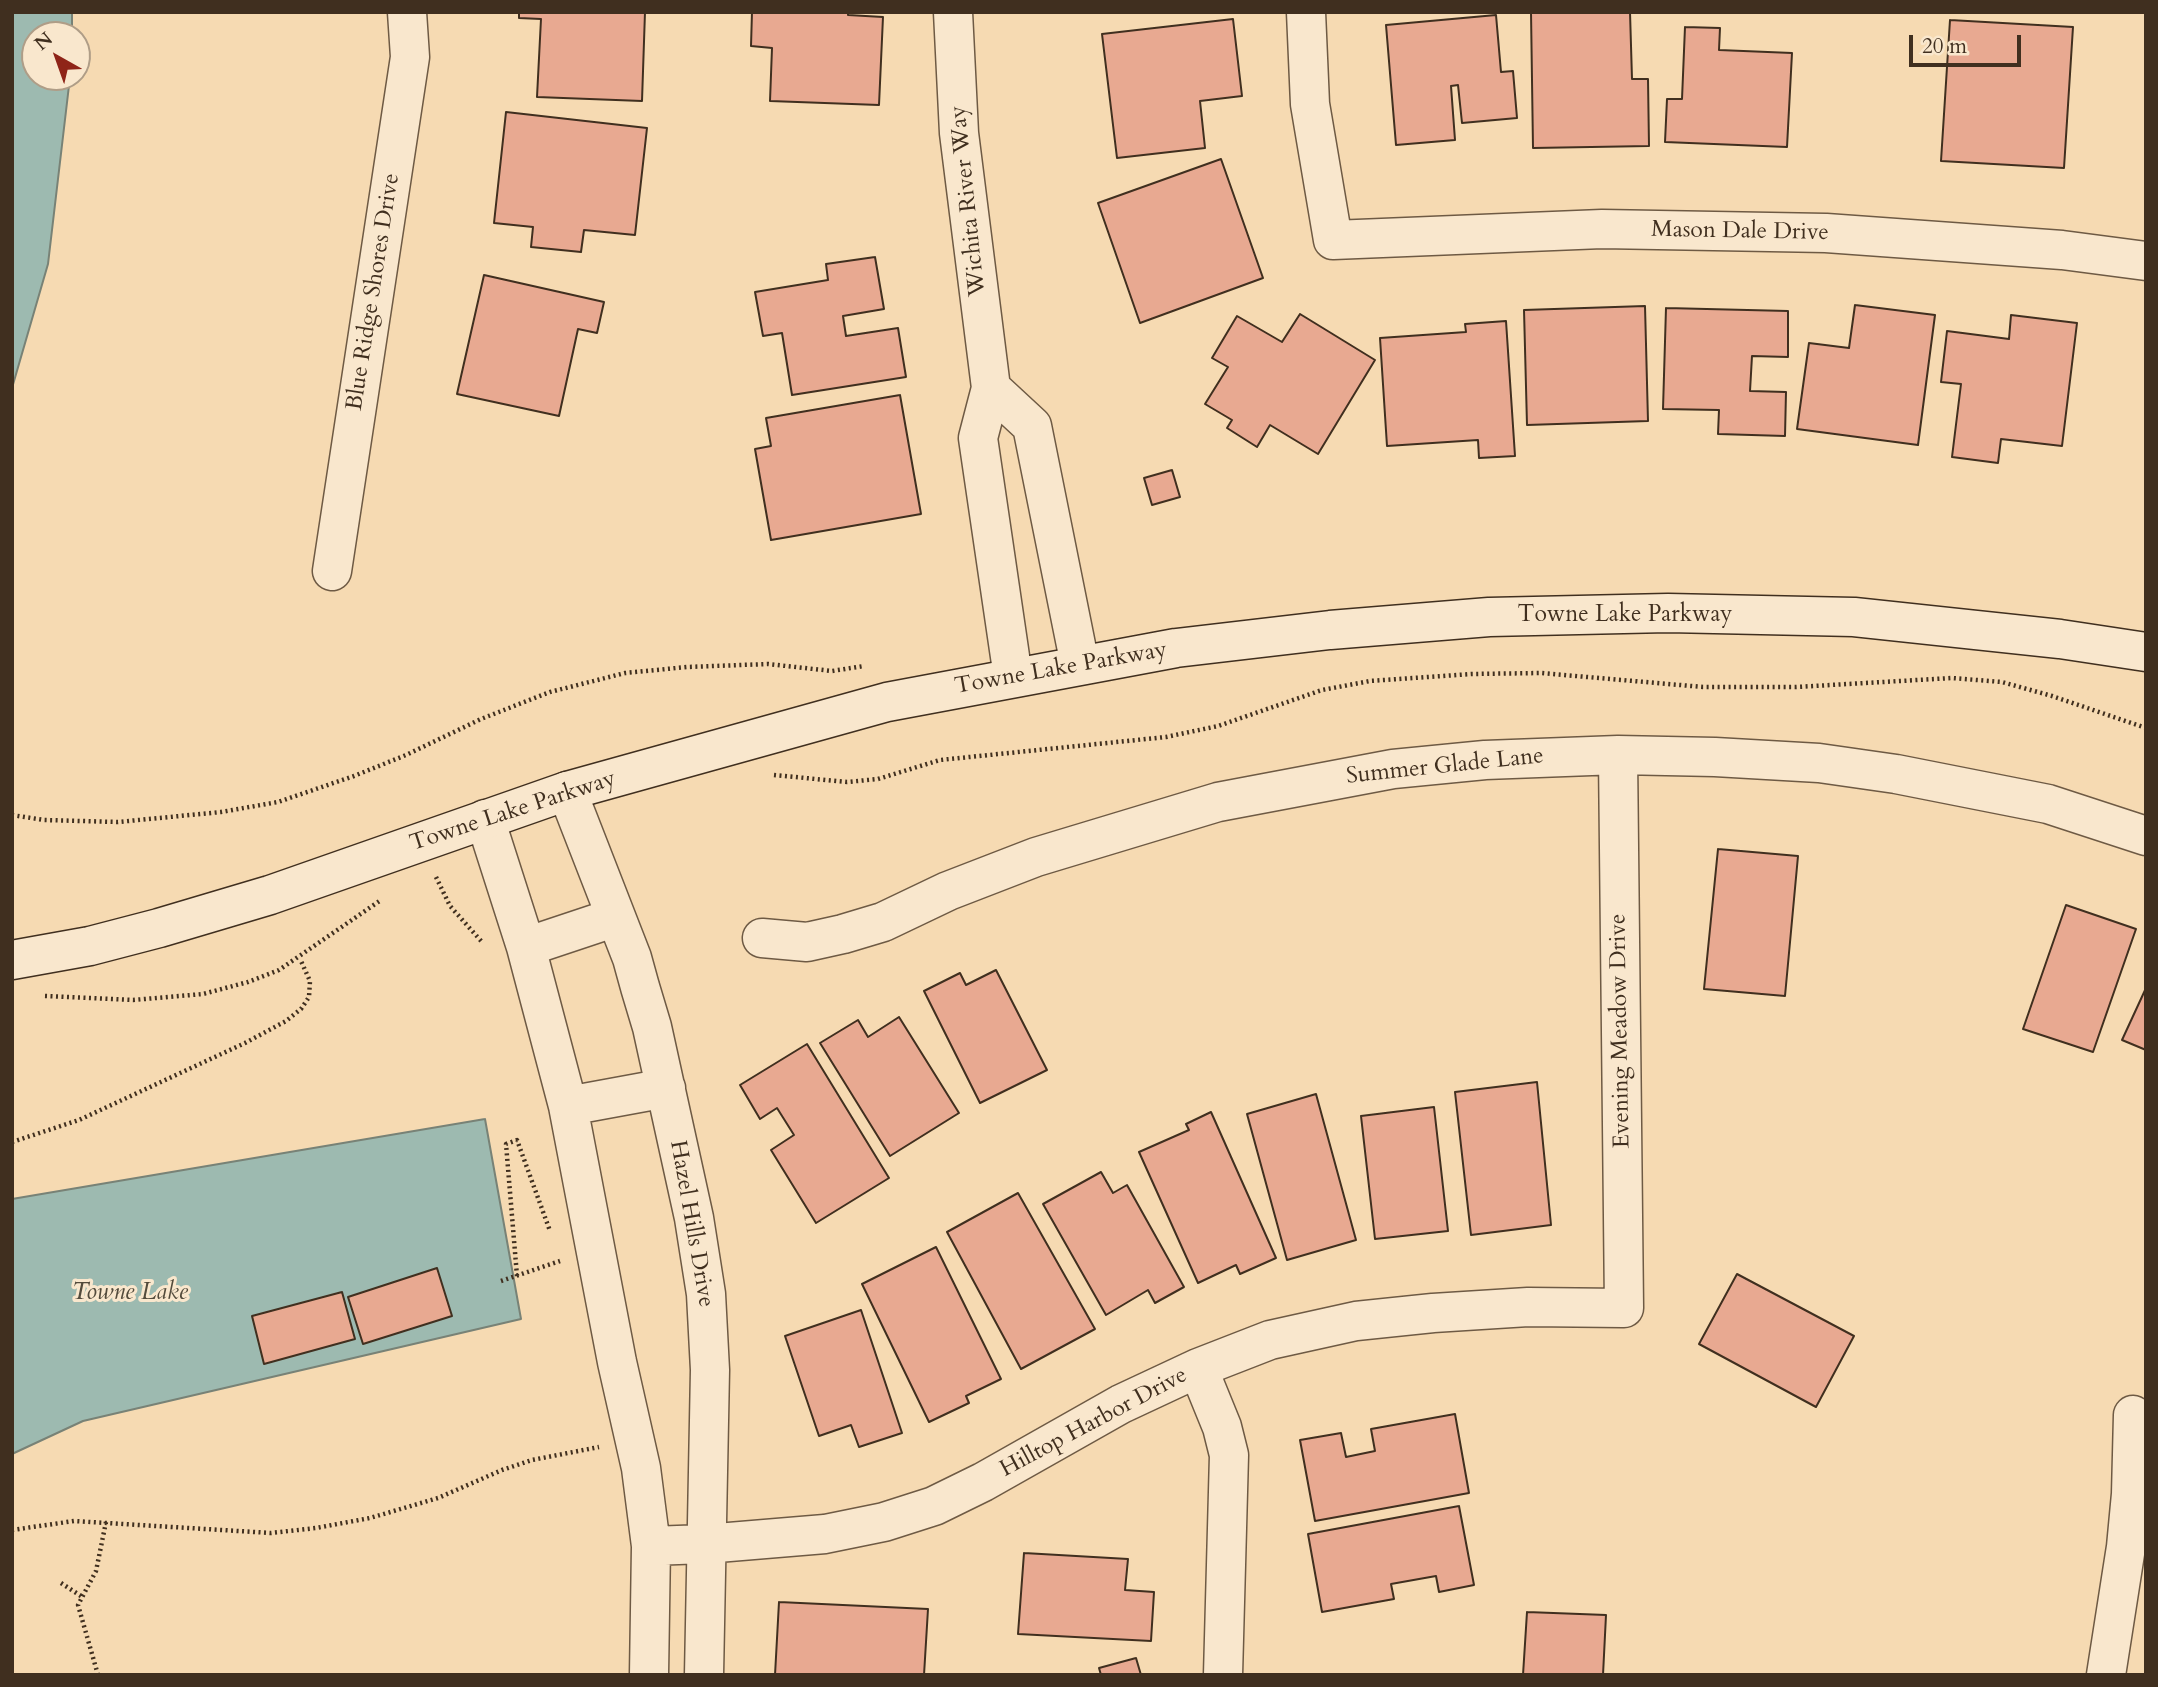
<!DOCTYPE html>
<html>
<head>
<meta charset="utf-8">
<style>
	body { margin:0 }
	#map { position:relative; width:2158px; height:1687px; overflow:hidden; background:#f6dab2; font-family:Cardo,serif }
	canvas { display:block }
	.frame { position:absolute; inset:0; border:14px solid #402f1f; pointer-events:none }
	.north { position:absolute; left:21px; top:21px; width:70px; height:70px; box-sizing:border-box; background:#f9e7cd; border:2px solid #af9d87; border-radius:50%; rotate:320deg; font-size:19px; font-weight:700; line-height:28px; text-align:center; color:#402f1f }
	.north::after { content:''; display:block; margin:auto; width:24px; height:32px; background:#8f2418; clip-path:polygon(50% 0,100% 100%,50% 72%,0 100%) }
	.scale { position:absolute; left:1909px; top:35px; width:112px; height:32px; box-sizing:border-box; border:4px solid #402f1f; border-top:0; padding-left:9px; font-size:21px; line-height:24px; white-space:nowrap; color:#402f1f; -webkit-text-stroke:5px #f9e7cd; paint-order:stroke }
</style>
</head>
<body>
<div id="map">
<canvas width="2158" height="1687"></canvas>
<div class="frame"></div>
<div class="north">N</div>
<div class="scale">20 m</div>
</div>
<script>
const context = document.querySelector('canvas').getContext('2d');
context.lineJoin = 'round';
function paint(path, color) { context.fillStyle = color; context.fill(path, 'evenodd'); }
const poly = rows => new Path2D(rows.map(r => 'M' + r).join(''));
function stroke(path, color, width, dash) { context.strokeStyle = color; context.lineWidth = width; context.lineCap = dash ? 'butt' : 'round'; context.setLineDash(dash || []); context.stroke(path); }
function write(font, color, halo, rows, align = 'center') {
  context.font = font + ' Cardo,serif'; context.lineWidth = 6; context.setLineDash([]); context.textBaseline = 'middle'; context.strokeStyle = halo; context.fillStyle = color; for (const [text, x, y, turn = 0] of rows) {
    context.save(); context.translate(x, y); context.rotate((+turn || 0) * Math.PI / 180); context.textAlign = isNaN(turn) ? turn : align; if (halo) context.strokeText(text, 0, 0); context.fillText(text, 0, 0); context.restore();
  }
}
const water = poly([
	[12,12,72,12,72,35,35,35,35,77,70,77,48,264,12,388,12,12],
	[485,1119,521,1319,83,1421,12,1454,12,1199,485,1119]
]);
paint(water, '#9dbab0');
stroke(water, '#788276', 2);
const building = poly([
	[519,12,645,12,642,101,537,97,541,19,519,18,519,12],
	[752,12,848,12,848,15,883,17,879,105,770,101,772,48,751,46,752,12],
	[1531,12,1630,12,1632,79,1648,79,1649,146,1533,148,1531,12],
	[1496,15,1501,72,1513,71,1517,118,1462,123,1458,85,1451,86,1455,140,1396,145,1386,25,1496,15],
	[1233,19,1242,96,1200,101,1205,148,1117,158,1102,34,1233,19],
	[1950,20,2073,27,2064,168,1941,161,1950,20],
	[1685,27,1720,28,1719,50,1792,53,1787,147,1665,142,1667,99,1682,99,1685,27],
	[506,112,647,128,635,235,584,230,581,252,531,247,533,227,494,223,506,112],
	[1221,159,1263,278,1140,323,1098,203,1221,159],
	[875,257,884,309,843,316,846,336,898,328,906,377,792,395,782,333,763,336,755,292,828,280,826,264,875,257],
	[484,275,604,302,597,333,578,329,559,416,457,394,484,275],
	[1855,305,1935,315,1918,445,1797,429,1809,343,1849,348,1855,305],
	[1645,306,1648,421,1527,425,1524,310,1645,306],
	[1666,308,1788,311,1788,357,1752,356,1750,391,1786,392,1785,436,1718,434,1719,410,1663,409,1666,308],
	[1300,314,1375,360,1318,454,1270,425,1257,447,1227,428,1232,420,1205,404,1228,367,1212,358,1237,316,1282,342,1300,314],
	[2011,315,2077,323,2062,446,2001,439,1998,463,1952,457,1961,384,1941,382,1947,331,2009,339,2011,315],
	[1506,321,1515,456,1479,458,1478,440,1387,446,1380,338,1466,332,1465,324,1506,321],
	[900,395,921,514,771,540,755,449,771,446,766,418,900,395],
	[1172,470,1180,497,1152,505,1144,478,1172,470],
	[1718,849,1798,856,1785,996,1704,989,1718,849],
	[2066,905,2136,929,2093,1052,2023,1029,2066,905],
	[996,970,1047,1070,980,1103,924,991,960,973,966,985,996,970],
	[2146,988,2146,1050,2122,1040,2146,988],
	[899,1017,959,1113,890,1156,820,1043,858,1020,868,1037,899,1017],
	[807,1044,889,1178,816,1223,771,1150,794,1135,777,1108,760,1119,740,1085,807,1044],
	[1537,1082,1551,1225,1471,1235,1455,1092,1537,1082],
	[1316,1094,1356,1240,1287,1260,1247,1114,1316,1094],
	[1434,1107,1448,1231,1375,1239,1361,1116,1434,1107],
	[1211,1112,1276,1258,1240,1274,1236,1265,1198,1283,1139,1152,1189,1130,1186,1124,1211,1112],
	[1101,1172,1113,1193,1127,1185,1184,1287,1155,1303,1148,1290,1106,1315,1043,1204,1101,1172],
	[1018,1193,1095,1329,1021,1369,947,1232,1018,1193],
	[936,1247,1001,1379,966,1396,969,1403,929,1422,862,1284,936,1247],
	[437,1268,452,1316,363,1344,348,1297,437,1268],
	[1737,1274,1854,1336,1816,1407,1699,1344,1737,1274],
	[342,1292,355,1339,264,1364,252,1316,342,1292],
	[861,1310,902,1433,859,1447,851,1425,819,1436,785,1336,861,1310],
	[1455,1414,1469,1493,1315,1521,1300,1440,1341,1433,1346,1457,1375,1451,1371,1429,1455,1414],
	[1459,1506,1474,1585,1439,1592,1436,1576,1391,1584,1394,1599,1322,1612,1308,1534,1459,1506],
	[1024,1553,1128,1559,1125,1590,1154,1592,1151,1641,1018,1634,1024,1553],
	[779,1602,928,1609,924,1675,775,1675,779,1602],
	[1527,1612,1606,1615,1603,1675,1523,1675,1527,1612],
	[1136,1658,1141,1675,1101,1675,1099,1668,1136,1658]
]);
paint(building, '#e8a991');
stroke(building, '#402f1f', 2);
const street = poly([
	[953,12,959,133,991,388,978,438,1013,677],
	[1306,12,1310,104,1333,240,1602,229,1826,233,2062,250,2146,261],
	[991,388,1032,426,1080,665],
	[332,571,410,57,407,12],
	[567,791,632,958,640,987,652,1027,694,1218,706,1294,710,1370,704,1675],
	[485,819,526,947,568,1106,617,1362,641,1468,651,1546,649,1675],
	[762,938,807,942,843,934,883,922,948,891,1036,857,1218,802,1393,769,1485,760,1618,755,1715,757,1819,763,1896,774,2048,804,2146,836],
	[526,947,616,917],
	[568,1106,666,1088],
	[1198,1368,1222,1427,1229,1455,1223,1675],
	[651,1546,705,1544,825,1534,884,1522,934,1506,983,1482,1121,1404,1198,1368,1270,1340,1356,1321,1433,1313,1528,1307,1624,1308,1618,755],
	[2106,1675,2126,1547,2131,1494,2133,1415]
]);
const secondary = poly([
	[12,960,90,946,159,928,270,895,567,791,887,702,1176,648,1330,630,1489,617,1668,613,1854,617,2060,639,2146,652]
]);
stroke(street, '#6e5a44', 41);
stroke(secondary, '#402f1f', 41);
stroke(poly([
	[774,775,847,782,878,779,940,760,1166,737,1218,726,1322,690,1370,681,1472,674,1541,673,1703,687,1796,687,1952,678,2002,682,2052,696,2146,728],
	[12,815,44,820,118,822,221,812,278,802,354,776,406,755,481,719,550,692,625,673,687,667,768,664,832,671,864,666],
	[436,877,450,906,482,942],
	[45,996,133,1000,203,994,248,982,279,970,381,900],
	[12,1142,79,1120,245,1043,286,1021,301,1009,309,997,310,981,301,961],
	[517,1276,506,1144,517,1140,550,1231],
	[501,1281,560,1261],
	[12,1530,74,1521,271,1533,316,1528,370,1518,438,1498,502,1470,532,1460,599,1447],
	[61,1583,81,1596],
	[98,1675,78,1605,96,1571,106,1522]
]), '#402f1f', 4.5, [2, 3.5]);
stroke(street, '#f9e7cd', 38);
stroke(secondary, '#f9e7cd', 38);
write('23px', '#402f1f', '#f9e7cd', [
	["Wichita River Way",969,201,-96],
	["Mason Dale Drive",1740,232,1],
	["Blue Ridge Shores Drive",374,292,-81],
	["Towne Lake Parkway",1625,616],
	["Towne Lake Parkway",1061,669,-10],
	["Summer Glade Lane",1445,767,-6],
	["Towne Lake Parkway",513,812,-18],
	["Evening Meadow Drive",1621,1031,-91],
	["Hazel Hills Drive",691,1224,80],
	["Hilltop Harbor Drive",1094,1423,-28]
]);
write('italic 24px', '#534b3c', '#f9e7cd', [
	["Towne Lake",130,1293]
]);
</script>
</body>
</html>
